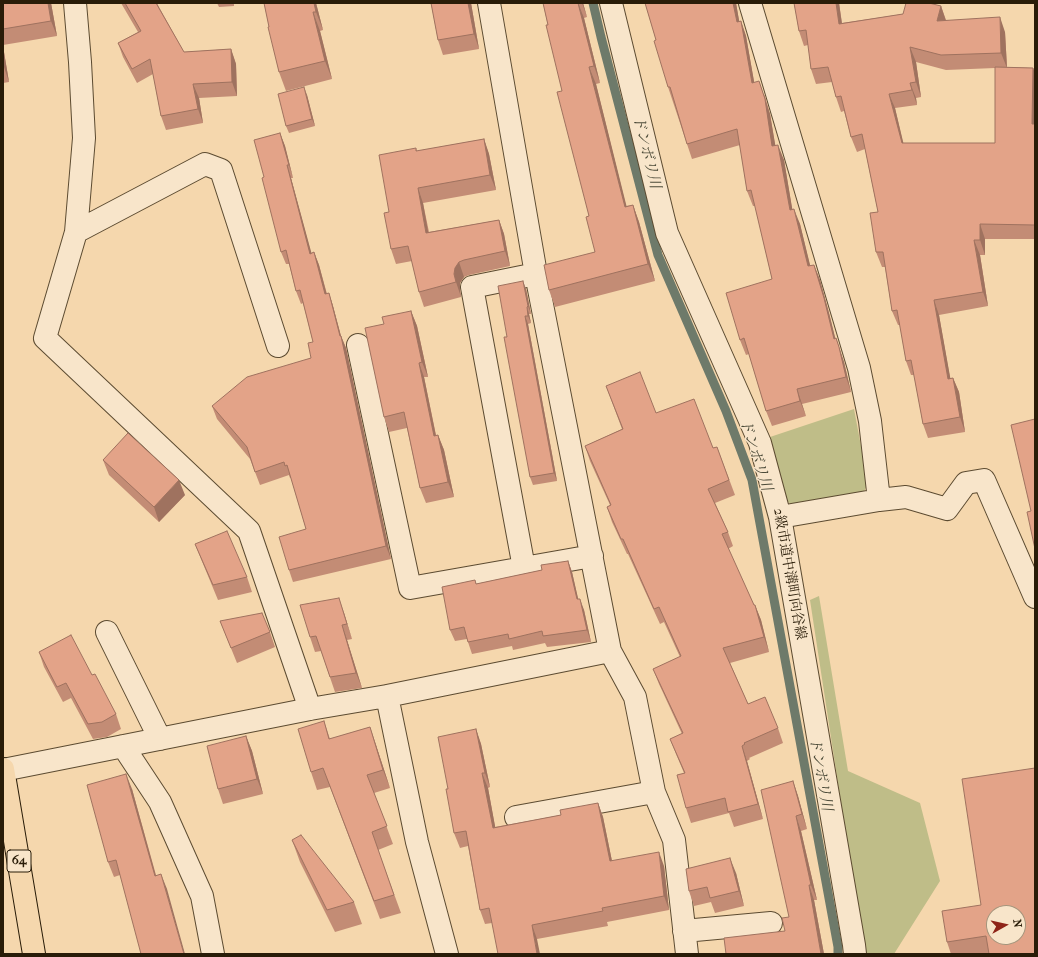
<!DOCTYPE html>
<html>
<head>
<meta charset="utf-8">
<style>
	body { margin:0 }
	#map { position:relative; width:1038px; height:957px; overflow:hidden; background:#f5d7ad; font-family:"IM FELL French Canon",serif }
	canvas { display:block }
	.frame { position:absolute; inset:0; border:4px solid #291c08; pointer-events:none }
	.north { position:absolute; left:986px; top:905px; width:40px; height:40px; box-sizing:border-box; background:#f8e5ca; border:1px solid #a5957c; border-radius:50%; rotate:82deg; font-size:11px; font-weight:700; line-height:16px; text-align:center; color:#291c08 }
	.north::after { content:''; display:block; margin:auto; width:14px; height:18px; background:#8f2418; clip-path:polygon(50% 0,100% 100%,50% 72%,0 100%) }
</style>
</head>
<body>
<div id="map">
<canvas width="1038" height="957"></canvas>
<div class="frame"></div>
<div class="north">N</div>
</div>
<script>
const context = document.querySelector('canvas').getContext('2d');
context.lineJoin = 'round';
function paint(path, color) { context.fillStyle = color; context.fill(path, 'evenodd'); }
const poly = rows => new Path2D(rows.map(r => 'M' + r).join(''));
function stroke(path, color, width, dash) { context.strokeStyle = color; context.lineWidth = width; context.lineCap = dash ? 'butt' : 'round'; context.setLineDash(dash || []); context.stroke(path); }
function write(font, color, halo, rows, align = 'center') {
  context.font = font + ' "IM FELL French Canon","Noto Serif JP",serif'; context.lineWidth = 3; context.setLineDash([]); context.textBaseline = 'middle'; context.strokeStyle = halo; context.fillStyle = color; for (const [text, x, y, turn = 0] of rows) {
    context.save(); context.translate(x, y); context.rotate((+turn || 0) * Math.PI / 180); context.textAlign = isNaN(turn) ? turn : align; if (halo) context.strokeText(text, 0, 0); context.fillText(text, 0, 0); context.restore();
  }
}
paint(poly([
	[854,409,868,483,863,494,795,506,784,500,767,438],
	[819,596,848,771,920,803,940,881,894,954,864,954,810,600]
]), '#bfbd88');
stroke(poly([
	[593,3,601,37,658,255,726,411,752,480,838,947,838,954]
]), '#6e7a6a', 9);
const minor = poly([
	[75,3,80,62,84,138,76,232,45,338,249,531,310,709],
	[489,3,536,274,610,651,635,697,654,792,674,840,687,954],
	[611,3,667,233,760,443,780,517,854,945,855,954],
	[750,3,859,368,870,421,879,500,780,517],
	[76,232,205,164,221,170,278,346],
	[358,345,410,588,592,556],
	[879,500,906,497,947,509,966,483,984,480,1035,597],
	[524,568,472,287,536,274],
	[107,632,160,739],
	[387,696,417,842,447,954],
	[123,746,160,802,202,896,213,954],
	[3,770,310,709,387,696,610,651],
	[516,817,654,792],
	[684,931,771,923]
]);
const major = poly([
	[3,769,34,954]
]);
stroke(minor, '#5c4b31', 24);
stroke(major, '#291c08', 24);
stroke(minor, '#f8e5ca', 22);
stroke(major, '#f5d7ad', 22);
paint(poly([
	[3,3,51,3,57,36,3,45],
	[121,3,157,3,159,7,184,52,231,49,236,64,237,96,199,98,203,123,166,130,161,116,153,74,137,83,123,57,118,43,138,32],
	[217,3,234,3,234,6,219,7],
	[264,3,316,3,323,30,320,31,332,79,286,91,279,72],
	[431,3,471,3,479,49,443,55,438,40],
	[543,3,583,3,587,17,584,18,600,83,596,84,626,206,633,205,639,222,655,281,555,307,549,290,595,252,589,216],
	[645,3,736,3,739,21,741,21,746,36,754,82,765,96,770,114,775,145,784,160,792,209,800,224,810,266,814,265,820,280,829,313,835,338,836,338,844,362,851,392,802,404,806,416,772,426,766,411,749,354,746,355,740,340,772,279,755,206,753,206,747,191,740,145,692,159,668,87,656,40],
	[794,3,839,3,842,23,903,14,941,6,946,20,1005,32,1007,67,1033,68,1035,73,1035,239,985,239,985,255,980,255,988,306,939,315,950,378,953,378,959,392,965,432,928,438,923,424,914,375,911,375,906,361,900,325,898,325,892,311,885,267,882,267,876,252,878,212,865,149,857,152,851,137,844,111,841,112,836,97,832,82,816,84,811,69,808,45,804,46,799,31],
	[916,62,946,70,995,68,995,143,903,143,895,108,917,105,916,98,921,97],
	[3,46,9,82,3,83],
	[307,95,315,126,289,133,286,126],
	[280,133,285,146,293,178,291,178,311,253,314,252,319,265,327,294,329,293,333,306,341,336,346,348,391,559,293,582,289,570,306,529,291,478,290,478,289,475,260,485,250,459,217,419,212,406,311,358,313,342,303,303,301,304,296,291,289,264,286,264,281,252,264,177],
	[484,139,489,154,496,190,423,203,429,232,499,220,504,234,510,266,469,275,464,277,460,283,460,289,461,297,424,307,419,292,412,261,396,264,391,249,389,212,416,148,417,151],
	[526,289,531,314,529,314,531,323,528,324,557,481,533,485,530,477,507,337],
	[411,311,417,326,428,377,424,377,436,435,438,435,444,450,454,497,426,503,420,488,407,428,389,432,384,417,384,324],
	[606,386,656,413,713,448,717,447,735,495,715,503,728,532,733,546,728,549,754,605,755,605,761,620,769,652,730,663,748,704,778,728,783,743,749,758,750,759,747,761,763,819,734,827,729,813,691,823,686,808,684,773,676,754,670,739,682,734,659,684,653,669,680,657,664,622,660,624,628,554,627,554,612,522,607,507,610,505,590,461,585,446,622,429],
	[103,460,185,495,159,522,109,475],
	[195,544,247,577,252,592,218,600,201,559],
	[568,561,572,572,578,599,584,610,591,642,547,647,545,643,513,650,512,646,472,654,467,639,455,641,450,630,475,580,476,584,542,570],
	[344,613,352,639,347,640,362,688,335,692,321,651,315,652,310,637],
	[220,621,270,632,275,647,237,663],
	[39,652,92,675,116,714,121,729,107,737,93,739,71,698,63,702,44,667],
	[324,721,330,739,370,727,376,745,390,788,374,793,393,844,378,850,401,913,380,919,330,787,317,790,311,772],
	[476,729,481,744,490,787,488,788,495,827,561,815,598,803,603,817,612,861,664,866,669,910,607,922,608,926,537,939,492,923,485,924,480,910,468,846,460,848,454,833,448,789],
	[246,736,252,751,263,794,223,804,218,789],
	[793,781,798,796,807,829,801,831,817,900,814,900,824,954,726,954,785,931,789,917],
	[132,789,156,875,167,889,120,875,114,877,108,862],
	[292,840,354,902,362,924,335,932,300,862],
	[736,873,744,906,715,913,711,902,694,906,689,891],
	[981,905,1035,954,951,954,947,942]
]), '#c38c75');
paint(poly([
	[48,3,51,3,57,36,51,21],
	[314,3,316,3,323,30,316,12],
	[468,3,471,3,479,49,474,34],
	[578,3,584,18,600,83,594,66],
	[582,3,583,3,587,17],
	[733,3,736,3,742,37,737,22],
	[836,3,839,3,844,39,839,24],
	[941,6,946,21,937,21],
	[313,12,320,31,332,79,325,61],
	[1000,17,1005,32,1007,68,1001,53],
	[741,21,746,36,757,98,752,83],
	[3,46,9,82,4,67,3,63],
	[910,47,916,62,921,97,916,82],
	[231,49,236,64,237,96,232,82],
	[589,67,596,84,631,224,625,207],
	[1033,68,1035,73,1035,131,1032,124],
	[759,81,770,114,778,161,772,146],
	[910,83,916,98,917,105,912,90],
	[193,84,199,98,203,123,198,109],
	[304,87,307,95,315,126,312,119],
	[889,94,895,108,907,158,902,143],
	[280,133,285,146,293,178,289,165],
	[484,139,489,154,496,190,490,175],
	[778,145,784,160,795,225,790,210],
	[287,165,291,178,315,266,310,254],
	[418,188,423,203,431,248,426,233],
	[633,205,639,222,655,281,648,264],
	[794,209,800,224,814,281,808,266],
	[499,220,504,234,510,266,505,251],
	[980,224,985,239,985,255,980,240],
	[974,240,980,255,988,306,983,292],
	[314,252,319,265,330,307,325,294],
	[459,262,464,277,460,283,460,289,461,297,456,282,454,274,455,268],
	[814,265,820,280,829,313,839,353,834,339],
	[523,281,526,289,531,314,528,306],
	[329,293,333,306,342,340,341,336,346,348,391,559,386,546,340,336],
	[934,300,939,315,953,393,948,379],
	[527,307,529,314,531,323,528,316],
	[411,311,417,326,428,377,422,362],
	[525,316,528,324,557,481,554,473],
	[836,338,844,362,851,392,846,377],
	[419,363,424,377,439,451,434,436],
	[953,378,959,392,965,432,960,417],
	[797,389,806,416,800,401],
	[438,435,444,450,454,497,448,482],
	[179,480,185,495,159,522,154,507],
	[568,561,572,572,581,611,577,599],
	[339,598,344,613,352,639,347,624],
	[580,599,584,610,591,642,587,630],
	[755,605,761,620,769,652,764,637],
	[342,625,347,640,362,688,356,673],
	[370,727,376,745,390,788,383,770],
	[476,729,481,744,490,787,485,773],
	[246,736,252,751,263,794,257,779],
	[742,746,747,761,763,819,758,804],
	[482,773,488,788,498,842,493,828],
	[126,774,132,789,160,891,155,876],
	[793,781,798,796,807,829,802,814],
	[598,803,603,817,615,876,610,861],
	[796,816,801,831,817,900,811,885],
	[659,852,664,866,669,910,664,896],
	[730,858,736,873,744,906,739,891],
	[161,874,167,889,185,954,184,954],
	[809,885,814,900,824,954,821,954],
	[532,925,537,939,540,954,537,954]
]), '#9f725f');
const building = poly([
	[3,3,48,3,51,21,3,29,3,3],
	[125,3,156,3,184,52,231,49,232,82,193,84,198,109,161,116,150,59,132,69,118,43,141,31,125,3],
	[264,3,314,3,316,12,313,12,325,61,279,72,268,27,269,27,264,3],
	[431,3,468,3,474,34,438,40,431,3],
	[543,3,578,3,594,66,589,67,625,207,633,205,648,264,549,290,544,265,595,252,586,217,589,216,557,92,562,91,546,25,548,25,543,3],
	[645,3,733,3,737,22,741,21,752,83,759,81,765,99,772,146,778,145,790,210,794,209,808,266,814,265,824,298,834,339,836,338,839,347,846,377,797,389,800,401,766,411,744,338,740,340,726,293,772,279,751,190,747,191,737,129,687,144,670,87,668,87,654,41,656,40,645,3],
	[794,3,836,3,839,24,903,14,906,3,929,3,941,6,937,21,1000,17,1001,53,941,55,910,47,916,82,910,83,912,90,889,94,902,143,995,143,995,67,1033,68,1032,124,1035,124,1035,225,980,224,980,240,974,240,983,292,934,300,948,379,953,378,960,417,923,424,911,360,906,361,897,310,892,311,883,252,876,252,870,213,878,212,862,134,851,137,841,96,836,97,828,67,811,69,806,30,799,31,794,3],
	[304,87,312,119,286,126,278,94,304,87],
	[280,133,289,165,287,165,310,254,314,252,325,294,329,293,340,336,341,336,386,546,289,570,279,537,306,529,287,465,285,466,284,462,255,472,247,447,212,406,247,377,311,358,308,343,313,342,300,290,296,291,286,250,281,252,262,178,264,177,254,140,280,133],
	[484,139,490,175,418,188,426,233,499,220,505,251,464,260,459,262,455,268,454,274,456,282,419,292,408,246,391,249,384,213,389,212,379,155,416,148,416,151,484,139],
	[523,281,528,306,527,307,528,316,525,316,554,473,530,477,504,337,507,337,498,286,523,281],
	[411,311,422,362,419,363,434,436,438,435,448,482,420,488,404,412,384,417,365,328,384,324,382,317,411,311],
	[640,372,656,413,694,399,713,448,717,447,729,480,708,489,728,532,722,534,754,605,755,605,764,637,723,648,748,704,765,697,778,728,744,743,745,744,742,746,758,804,728,812,725,798,686,808,677,775,685,773,670,739,683,733,653,669,681,656,659,607,654,609,623,539,621,539,607,507,611,505,585,446,623,429,606,386,640,372],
	[1035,419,1035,549,1027,512,1031,511,1011,425,1035,419],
	[128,433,179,480,154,507,103,460,128,433],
	[227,531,247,577,213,585,195,544,227,531],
	[568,561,577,599,580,599,587,630,543,636,542,631,509,639,508,634,468,642,464,627,450,630,442,587,475,580,476,584,542,570,541,565,568,561],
	[339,598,347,624,342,625,356,673,330,677,316,636,310,637,300,605,339,598],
	[262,613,270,632,231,648,220,621,262,613],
	[71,635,92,675,95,674,116,714,102,722,88,724,66,683,57,687,39,652,71,635],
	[324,721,329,739,370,727,383,770,367,775,387,826,372,832,394,895,374,901,323,768,311,772,298,729,324,721],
	[476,729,485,773,482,773,493,828,561,815,560,810,598,803,610,861,659,852,664,896,602,908,603,911,532,925,537,954,498,954,489,908,480,910,466,831,454,833,446,789,448,789,438,737,476,729],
	[246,736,257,779,218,789,207,746,246,736],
	[1035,768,1035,954,989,954,986,936,947,942,942,911,981,905,962,779,1035,768],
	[994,913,1018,913,1018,937,994,937,994,913],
	[126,774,155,876,161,874,184,954,141,954,116,860,108,862,87,785,126,774],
	[793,781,802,814,796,816,811,885,809,885,821,954,726,954,724,938,785,931,782,918,789,917,761,790,793,781],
	[301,835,354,902,327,910,292,840,301,835],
	[730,858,739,891,710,898,707,887,689,891,686,869,730,858]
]);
paint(building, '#e3a388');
stroke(building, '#9f725f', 1);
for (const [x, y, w] of [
	[19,861,24]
]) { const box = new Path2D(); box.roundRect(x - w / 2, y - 11, w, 22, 3); context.fillStyle = '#f8e5ca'; context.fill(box); stroke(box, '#291c08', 1); }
write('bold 13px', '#291c08', null, [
	["64",19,861]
]);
write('14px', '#291c08', '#f8e5ca', [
	["2級市道中溝町向谷線",789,574,80]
]);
write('italic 15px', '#4c4b39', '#f8e5ca', [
	["ドンボリ川",646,152,76],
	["ドンボリ川",755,455,72],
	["ドンボリ川",820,774,80]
]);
</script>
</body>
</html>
